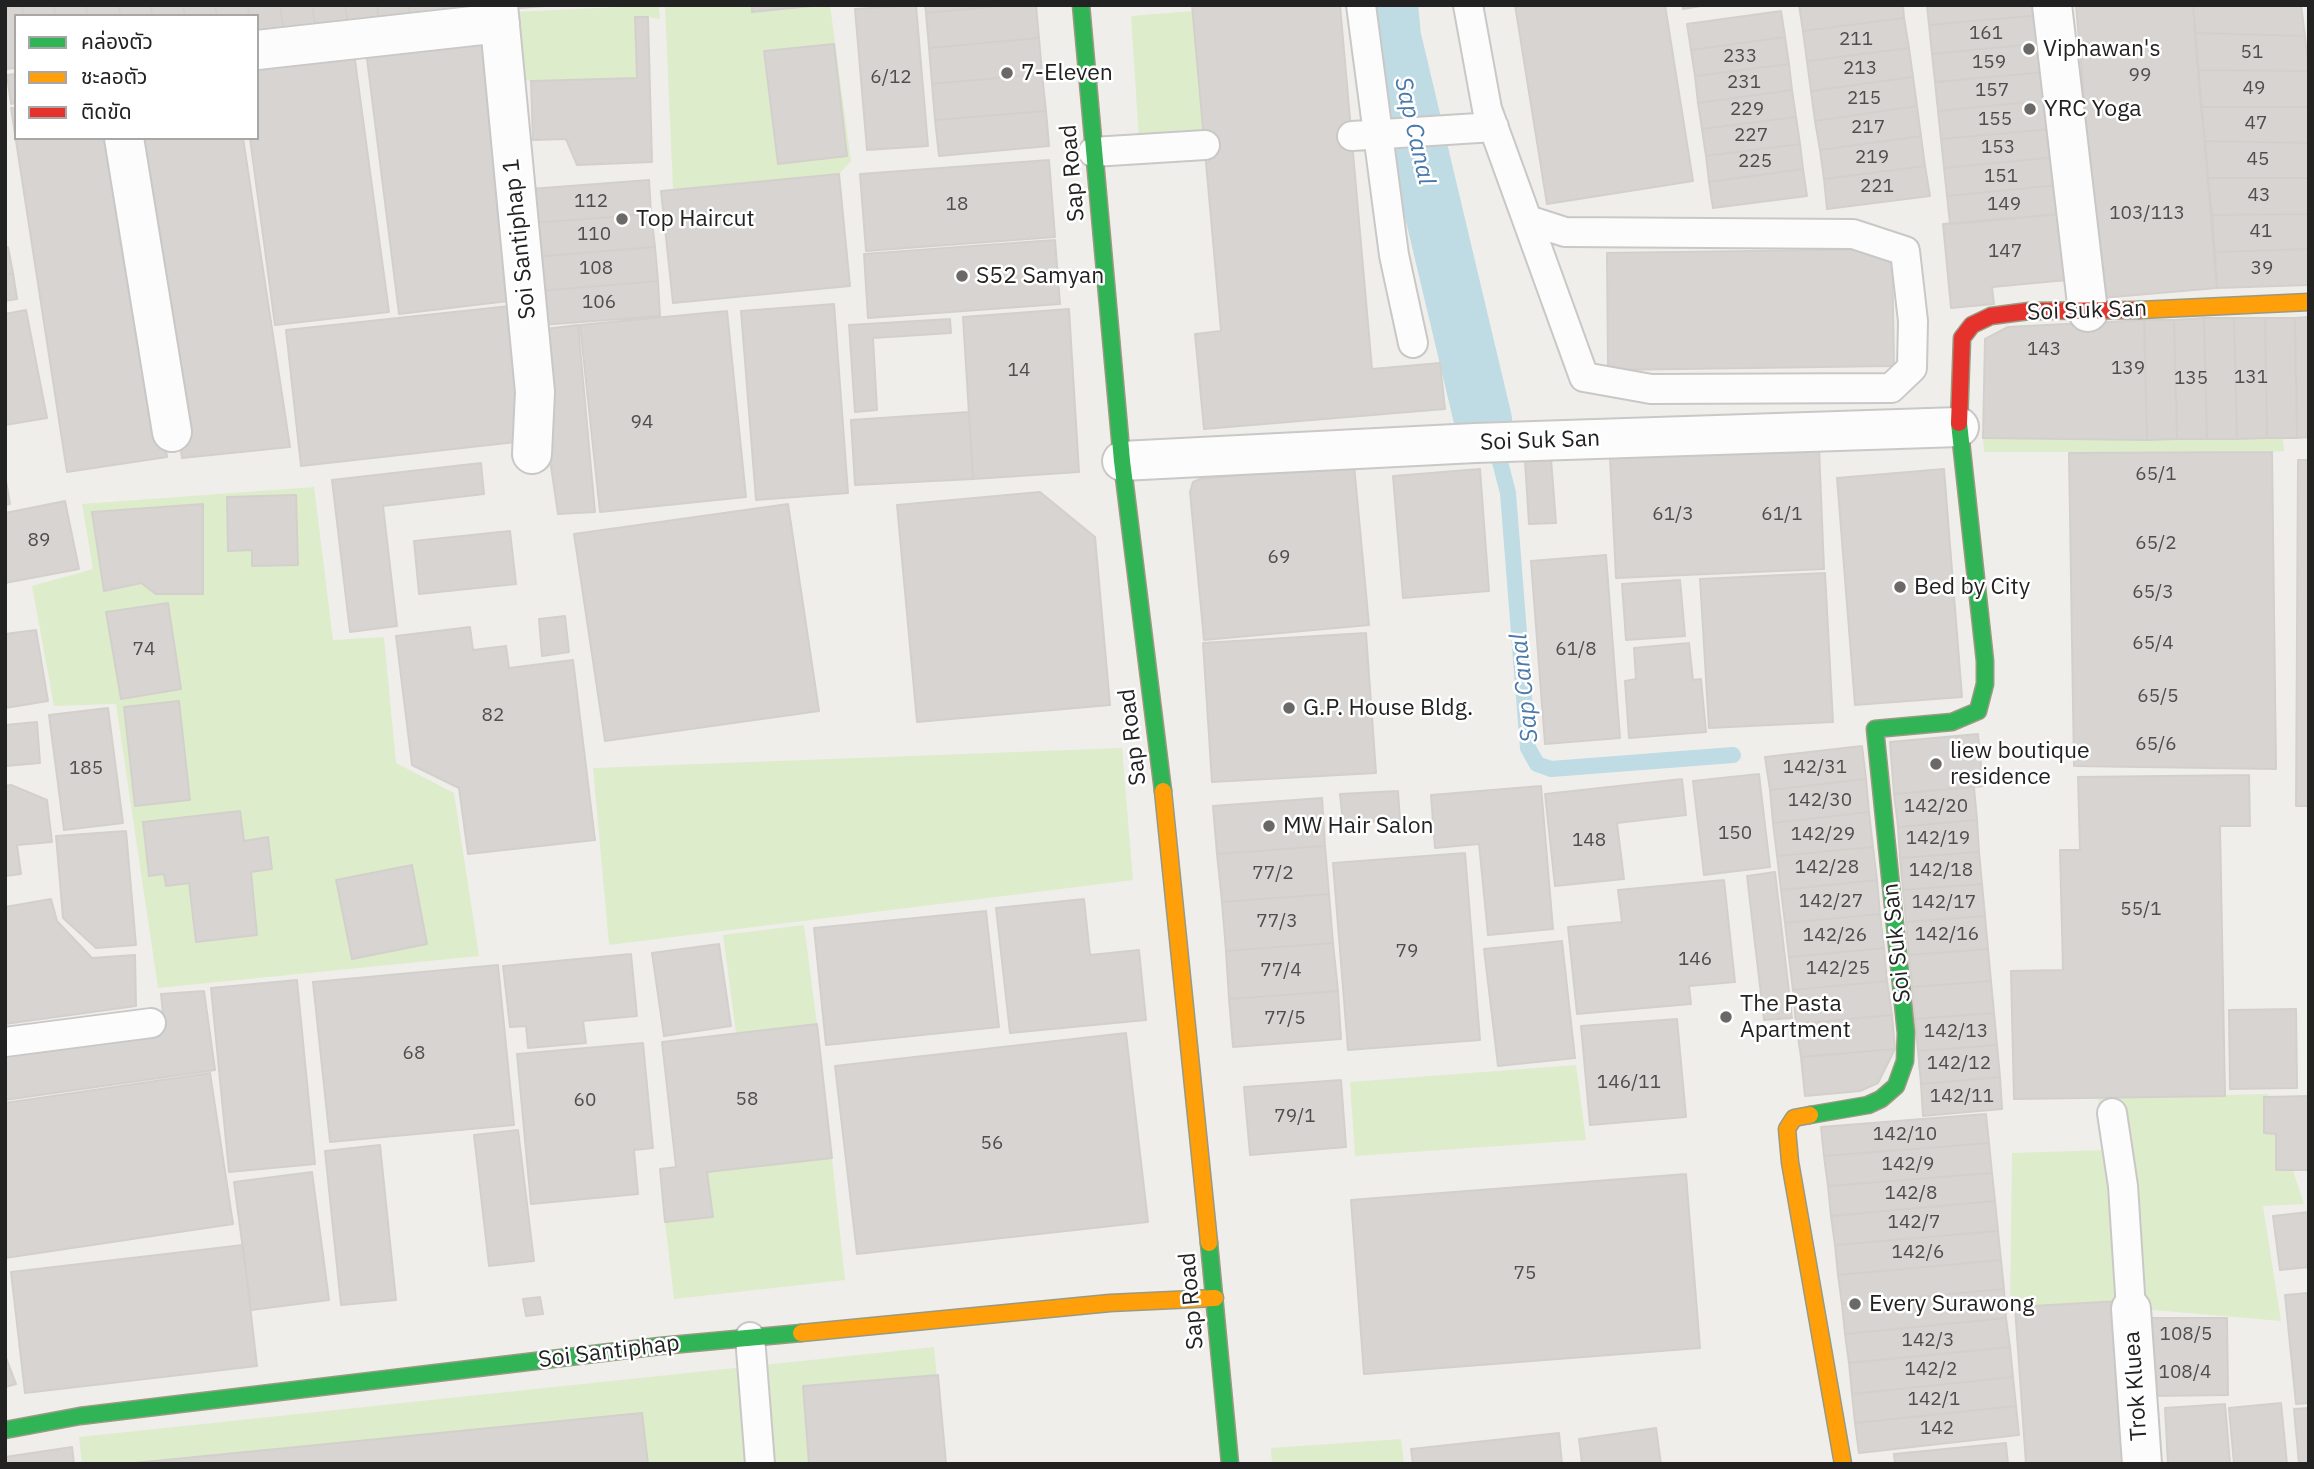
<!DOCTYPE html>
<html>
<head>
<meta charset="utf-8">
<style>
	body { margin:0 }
	#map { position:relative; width:2314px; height:1469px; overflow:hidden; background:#f0eeeb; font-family:"IBM Plex Sans","Noto Sans Thai",sans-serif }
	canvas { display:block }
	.frame { position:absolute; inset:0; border:7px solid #222; pointer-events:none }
	.legend { position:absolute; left:14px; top:14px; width:245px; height:126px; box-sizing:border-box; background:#fff; border:2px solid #a7a7a7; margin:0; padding:9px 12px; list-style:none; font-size:21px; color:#222 }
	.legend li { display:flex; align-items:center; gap:14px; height:35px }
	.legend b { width:35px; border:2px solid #a7a7a7 }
</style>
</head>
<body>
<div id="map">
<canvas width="2314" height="1469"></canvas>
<div class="frame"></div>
<ul class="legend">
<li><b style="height:9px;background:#30b455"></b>คล่องตัว</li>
<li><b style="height:9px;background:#ff9f0a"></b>ชะลอตัว</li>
<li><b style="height:9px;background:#e5322d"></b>ติดขัด</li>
</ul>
</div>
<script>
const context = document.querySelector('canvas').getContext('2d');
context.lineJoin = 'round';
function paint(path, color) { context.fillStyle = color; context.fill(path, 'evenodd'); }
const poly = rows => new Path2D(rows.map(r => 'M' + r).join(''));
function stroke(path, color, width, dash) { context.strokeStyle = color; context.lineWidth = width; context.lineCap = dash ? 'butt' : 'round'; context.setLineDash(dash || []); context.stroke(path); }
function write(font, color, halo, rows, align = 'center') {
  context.font = font + ' "IBM Plex Sans",sans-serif'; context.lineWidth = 5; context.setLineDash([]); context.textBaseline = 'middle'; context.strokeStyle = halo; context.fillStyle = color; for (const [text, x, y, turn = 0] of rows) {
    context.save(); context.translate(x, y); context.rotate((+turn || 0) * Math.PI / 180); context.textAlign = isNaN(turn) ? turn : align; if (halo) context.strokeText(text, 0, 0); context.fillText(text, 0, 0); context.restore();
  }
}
paint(poly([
	[659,5,660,19,648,17,637,78,531,81,523,80,516,12],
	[685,5,752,5,753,12,830,5,851,161,839,174,673,189,665,7],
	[1193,11,1204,137,1139,140,1131,16],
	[2283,437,2284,451,2272,452,1984,452,1983,438,2147,440],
	[314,487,333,640,384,637,396,763,454,793,479,956,158,988,116,704,54,706,32,586,93,569,82,504],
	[1122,748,1133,880,609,945,593,768],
	[804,925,817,1024,736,1033,723,935],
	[1576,1065,1586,1140,1355,1156,1350,1082],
	[2268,1094,2304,1204,2263,1206,2281,1321,2141,1309,2010,1311,2012,1153,2104,1150,2098,1098],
	[832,1158,845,1280,674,1299,665,1222,712,1216,707,1172],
	[934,1347,945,1464,82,1464,79,1437],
	[1401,1439,1404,1464,1272,1464,1271,1448]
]), '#ddeccb');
stroke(poly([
	[1499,458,1508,493,1528,748,1537,764,1551,769,1733,755]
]), '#bfdbe3', 16);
stroke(poly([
	[1389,5,1392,37,1483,420]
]), '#bfdbe3', 58);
const building = poly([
	[5,5,22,5,23,16,16,16,16,68,5,69,5,5],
	[22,5,54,5,55,16,23,16,22,5],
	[54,5,86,5,87,16,55,16,54,5],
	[86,5,119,5,120,16,87,16,86,5],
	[119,5,151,5,152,16,120,16,119,5],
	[151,5,183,5,185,16,152,16,151,5],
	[183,5,215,5,217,16,185,16,183,5],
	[215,5,248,5,249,16,217,16,215,5],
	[248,5,280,5,284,34,257,38,257,16,249,16,248,5],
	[280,5,312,5,316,31,284,34,280,5],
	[312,5,345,5,348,26,316,31,312,5],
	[345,5,377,5,379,23,348,26,345,5],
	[377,5,409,5,410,19,379,23,377,5],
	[409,5,442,5,443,15,410,19,409,5],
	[442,5,473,5,474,11,443,15,442,5],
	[518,5,560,5,518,8,518,5],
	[752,5,822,5,752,12,752,5],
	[916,5,928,146,867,150,855,9,916,5],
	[925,5,1009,5,926,13,925,5],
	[1009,5,1036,5,1039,38,929,48,926,13,1009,5],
	[1192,5,1340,5,1372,369,1440,363,1445,409,1204,429,1195,334,1221,331,1192,5],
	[1515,5,1665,5,1693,181,1547,204,1515,5],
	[1683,5,1707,5,1683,9,1683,5],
	[1799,5,1903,5,1904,18,1803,31,1799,5],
	[1927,5,2040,5,2041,15,1929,25,1927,5],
	[2076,5,2193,5,2217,288,2101,298,2076,5],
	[2193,5,2301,5,2305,36,2195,33,2193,5],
	[1781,11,1785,37,1691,50,1687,24,1781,11],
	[2041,15,2043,43,1932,54,1929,25,2041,15],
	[635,17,648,17,652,162,577,165,566,139,533,140,531,81,637,78,635,17],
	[1904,18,1909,48,1807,61,1803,31,1904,18],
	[2195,33,2305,36,2309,71,2198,70,2195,33],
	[485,37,517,300,399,314,366,51,485,37],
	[1785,37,1789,64,1695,76,1691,50,1785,37],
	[1039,38,1042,74,932,84,929,48,1039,38],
	[2043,43,2047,72,1935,82,1932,54,2043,43],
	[834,44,847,156,778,164,764,51,834,44],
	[1909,48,1913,77,1811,91,1807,61,1909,48],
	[354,53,389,312,275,325,250,138,257,138,257,64,354,53],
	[1789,64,1792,90,1698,103,1695,76,1789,64],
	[2198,70,2309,71,2309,107,2201,107,2198,70],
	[2047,72,2049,100,1938,111,1935,82,2047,72],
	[16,74,16,103,11,104,7,75,16,74],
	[1042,74,1046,111,935,120,932,84,1042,74],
	[1913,77,1917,106,1815,121,1811,91,1913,77],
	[1792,90,1796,117,1702,129,1698,103,1792,90],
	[2049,100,2052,129,1941,139,1938,111,2049,100],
	[1917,106,1921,136,1820,150,1815,121,1917,106],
	[2201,107,2309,107,2309,143,2205,141,2201,107],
	[11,108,16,108,16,138,118,138,167,457,67,472,11,108],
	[1046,111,1049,146,939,156,935,120,1046,111],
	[1796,117,1800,144,1706,156,1702,129,1796,117],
	[2052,129,2055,157,1944,168,1941,139,2052,129],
	[1921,136,1925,166,1824,179,1820,150,1921,136],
	[139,138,243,138,290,447,182,458,139,138],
	[2205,141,2309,143,2309,178,2208,178,2205,141],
	[1800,144,1803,169,1709,182,1706,156,1800,144],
	[2055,157,2058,185,1947,196,1944,168,2055,157],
	[1049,160,1055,237,866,251,860,174,1049,160],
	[1925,166,1930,196,1827,209,1824,179,1925,166],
	[1803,169,1807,196,1713,208,1709,182,1803,169],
	[839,174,850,286,673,303,661,191,839,174],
	[2208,178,2309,178,2309,214,2212,215,2208,178],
	[649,180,651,214,533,223,530,189,649,180],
	[2058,185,2061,214,1950,224,1947,196,2058,185],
	[651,214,655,247,535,257,533,223,651,214],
	[2061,214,2067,280,1992,287,1994,304,1951,308,1943,224,2061,214],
	[2309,214,2309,249,2215,252,2212,215,2309,214],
	[1055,240,1060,304,868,318,864,254,1055,240],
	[8,247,13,273,5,275,5,248,8,247],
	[655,247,658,281,538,291,535,257,655,247],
	[1892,249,1894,366,1608,370,1607,253,1892,249],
	[2309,249,2309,285,2217,288,2215,252,2309,249],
	[13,273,17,299,5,301,5,275,13,273],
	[658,281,660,316,541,325,538,291,658,281],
	[834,304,848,493,756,500,741,311,834,304],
	[510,306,525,441,301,466,286,330,510,306],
	[1069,309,1079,472,973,479,963,317,1069,309],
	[26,310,47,418,5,425,5,314,26,310],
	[727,311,746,497,600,512,580,325,727,311],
	[2309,317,2309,437,2297,438,2295,318,2309,317],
	[2204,318,2207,439,2177,439,2174,320,2204,318],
	[2204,318,2234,318,2237,439,2207,439,2204,318],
	[2234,318,2265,318,2267,438,2237,439,2234,318],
	[2265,318,2295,318,2297,438,2267,438,2265,318],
	[950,319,951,333,873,338,877,410,855,412,849,325,950,319],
	[2144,320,2147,440,1983,438,1985,339,2008,327,2144,320],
	[2144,320,2174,320,2177,439,2147,440,2144,320],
	[578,325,595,512,558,514,548,446,554,412,545,329,578,325],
	[969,412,973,479,855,485,851,420,969,412],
	[1819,447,1824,569,1616,578,1610,457,1819,447],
	[2272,452,2276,769,2074,766,2069,453,2272,452],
	[1551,459,1556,523,1529,524,1525,461,1551,459],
	[2298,460,2309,460,2309,806,2296,806,2298,460],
	[481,463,484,494,383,506,397,626,350,632,332,480,481,463],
	[1354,465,1369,625,1204,640,1190,492,1193,482,1200,479,1354,465],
	[1480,469,1489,591,1403,598,1393,476,1480,469],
	[1944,469,1962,697,1855,705,1837,478,1944,469],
	[5,475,10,504,5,505,5,475],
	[1040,492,1095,537,1110,705,917,722,897,505,1040,492],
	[296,495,298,565,252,566,252,550,228,551,227,497,296,495],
	[65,501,79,569,5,583,5,513,65,501],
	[203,504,203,594,156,594,141,583,104,591,92,512,203,504],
	[788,504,819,711,605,741,574,534,788,504],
	[510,531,516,584,419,594,414,541,510,531],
	[1606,555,1620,738,1545,744,1531,561,1606,555],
	[1825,573,1833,722,1709,728,1700,579,1825,573],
	[1680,580,1685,636,1626,640,1622,584,1680,580],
	[168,603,181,689,121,699,106,612,168,603],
	[565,616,569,652,542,656,539,619,565,616],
	[470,627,473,650,506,646,509,668,573,660,595,840,468,854,459,788,412,765,396,636,470,627],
	[36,630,48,701,5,708,5,634,36,630],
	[1366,633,1376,773,1212,782,1203,643,1366,633],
	[1689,643,1693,680,1701,679,1706,732,1629,738,1625,681,1636,679,1634,648,1689,643],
	[179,701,190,800,135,806,124,707,179,701],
	[108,708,123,823,64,830,49,715,108,708],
	[37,722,40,763,5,766,5,725,37,722],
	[1978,734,1983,786,1894,794,1890,742,1978,734],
	[1862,746,1866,779,1770,790,1765,757,1862,746],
	[1759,774,1770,867,1704,875,1693,781,1759,774],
	[2249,775,2250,826,2220,826,2225,1096,2014,1099,2011,971,2063,970,2060,850,2080,850,2078,777,2249,775],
	[1682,779,1686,815,1617,823,1624,879,1555,886,1545,794,1682,779],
	[1866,779,1869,812,1773,823,1770,790,1866,779],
	[11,785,47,800,52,842,17,845,21,874,5,876,5,786,11,785],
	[1541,786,1553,929,1488,935,1479,844,1435,848,1431,795,1541,786],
	[1974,787,1977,820,1898,827,1894,794,1974,787],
	[1398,791,1400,820,1343,823,1340,794,1398,791],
	[1322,798,1325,846,1217,854,1213,806,1322,798],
	[240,811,244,841,268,837,272,869,251,872,257,935,196,942,189,883,166,886,164,874,149,876,143,822,240,811],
	[1869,812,1873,847,1777,856,1773,823,1869,812],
	[1977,820,1979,852,1900,858,1898,827,1977,820],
	[126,831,136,945,96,948,63,918,56,836,126,831],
	[1325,846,1329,894,1222,902,1217,854,1325,846],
	[1873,847,1877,880,1781,890,1777,856,1873,847],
	[1979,852,1982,884,1903,890,1900,858,1979,852],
	[1465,853,1480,1040,1348,1050,1333,863,1465,853],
	[412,865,427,944,352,959,336,880,412,865],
	[1775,872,1792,1018,1764,1020,1747,876,1775,872],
	[1724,880,1735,982,1689,986,1691,1004,1577,1014,1568,927,1622,922,1618,890,1724,880],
	[1877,880,1880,914,1785,923,1781,890,1877,880],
	[1982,884,1985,916,1906,922,1903,890,1982,884],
	[1329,894,1333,943,1226,951,1222,902,1329,894],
	[51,899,57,921,92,958,135,955,136,1006,5,1024,5,907,51,899],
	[1084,899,1090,955,1139,950,1146,1020,1010,1033,996,908,1084,899],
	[986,911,999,1027,826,1045,814,928,986,911],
	[1880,914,1884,948,1789,957,1785,923,1880,914],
	[1985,916,1988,949,1909,955,1906,922,1985,916],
	[1562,941,1575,1058,1498,1066,1484,949,1562,941],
	[1333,943,1338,991,1229,999,1226,951,1333,943],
	[719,944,731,1026,664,1036,652,953,719,944],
	[1884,948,1887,981,1793,990,1789,957,1884,948],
	[1988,949,1991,981,1912,987,1909,955,1988,949],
	[631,954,637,1016,583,1021,586,1043,528,1048,526,1026,510,1027,503,966,631,954],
	[498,965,514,1125,330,1142,313,982,498,965],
	[297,980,315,1164,229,1172,211,988,297,980],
	[1887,981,1892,1015,1796,1024,1793,990,1887,981],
	[1991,981,1994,1013,1915,1019,1912,987,1991,981],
	[204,991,215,1070,5,1100,5,1054,164,1023,161,994,204,991],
	[1338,991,1341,1039,1233,1047,1229,999,1338,991],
	[2296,1009,2297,1088,2230,1089,2229,1010,2296,1009],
	[1994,1013,1997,1045,1918,1051,1915,1019,1994,1013],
	[1892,1015,1895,1049,1801,1057,1796,1024,1892,1015],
	[1677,1019,1686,1117,1590,1125,1581,1026,1677,1019],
	[817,1024,832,1158,707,1172,713,1217,665,1222,660,1169,676,1167,662,1042,817,1024],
	[1126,1033,1148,1222,857,1254,835,1066,1126,1033],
	[643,1043,653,1148,634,1150,638,1194,531,1204,517,1054,643,1043],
	[1997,1045,2000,1077,1921,1084,1918,1051,1997,1045],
	[1895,1049,1878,1083,1860,1091,1805,1096,1801,1057,1895,1049],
	[210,1073,233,1224,5,1258,5,1103,210,1073],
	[2000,1077,2002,1109,1923,1116,1921,1084,2000,1077],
	[1341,1080,1346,1147,1250,1155,1244,1087,1341,1080],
	[2309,1096,2309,1170,2276,1170,2276,1134,2264,1133,2264,1097,2309,1096],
	[1986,1114,1989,1143,1824,1156,1821,1127,1986,1114],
	[518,1130,534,1261,489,1266,474,1135,518,1130],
	[1989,1143,1992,1173,1828,1186,1824,1156,1989,1143],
	[380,1145,396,1300,341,1305,325,1151,380,1145],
	[312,1172,329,1300,251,1310,234,1182,312,1172],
	[1992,1173,1995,1201,1831,1216,1828,1186,1992,1173],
	[1686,1174,1700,1348,1364,1374,1351,1200,1686,1174],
	[1995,1201,1998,1231,1835,1245,1831,1216,1995,1201],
	[2309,1212,2309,1267,2280,1270,2273,1216,2309,1212],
	[1998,1231,2001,1260,1838,1275,1835,1245,1998,1231],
	[243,1245,257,1366,25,1393,11,1272,243,1245],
	[2001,1260,2004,1289,1842,1304,1838,1275,2001,1260],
	[2004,1289,2006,1318,1845,1334,1842,1304,2004,1289],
	[2309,1293,2309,1403,2296,1404,2285,1295,2309,1293],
	[540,1297,543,1314,526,1316,523,1299,540,1297],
	[2120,1301,2131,1464,2026,1464,2015,1307,2120,1301],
	[2006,1318,2010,1347,1849,1363,1845,1334,2006,1318],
	[2148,1318,2227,1318,2228,1395,2151,1396,2148,1318],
	[2010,1347,2013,1377,1852,1394,1849,1363,2010,1347],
	[5,1355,16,1384,5,1387,5,1355],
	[938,1375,946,1464,809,1464,803,1386,938,1375],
	[2013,1377,2016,1406,1855,1423,1852,1394,2013,1377],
	[2281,1403,2287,1464,2234,1464,2229,1408,2281,1403],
	[2225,1404,2230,1464,2168,1464,2165,1408,2225,1404],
	[2016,1406,2019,1435,1859,1453,1855,1423,2016,1406],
	[2309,1408,2309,1464,2299,1464,2294,1409,2309,1408],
	[642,1413,648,1464,124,1464,642,1413],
	[1656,1428,1661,1464,1582,1464,1579,1439,1656,1428],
	[1559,1433,1562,1464,1413,1464,1411,1449,1559,1433],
	[2006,1443,2008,1464,1895,1464,1894,1454,2006,1443],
	[72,1447,74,1464,5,1464,5,1457,72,1447]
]);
paint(building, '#d7d4d2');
stroke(building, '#d3d0cc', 2);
const lane = poly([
	[1361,5,1394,255,1413,343],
	[1468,5,1487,109,1584,377,1651,389,1891,388,1912,368,1913,321,1905,251,1853,234,1565,232,1528,220],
	[1352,136,1494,127],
	[1093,152,1205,145],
	[5,1042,151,1023],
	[2112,1113,2123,1186,2131,1309],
	[750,1337,760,1464]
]);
const street = poly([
	[498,5,535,392,532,454],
	[2052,5,2088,312],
	[257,50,500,23],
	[124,138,172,432],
	[1122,461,1475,443,1959,427],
	[2131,1309,2142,1464]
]);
const fast = poly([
	[1081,5,1122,461,1163,791],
	[1810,1115,1868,1105,1881,1099,1896,1086,1905,1061,1906,1033,1875,729,1952,722,1978,711,1985,684,1985,661,1959,423],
	[1209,1243,1230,1464],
	[5,1430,80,1416,660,1346,801,1333]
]);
const slow = poly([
	[2139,310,2309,302],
	[1163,791,1209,1243],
	[1810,1115,1794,1118,1787,1129,1790,1162,1843,1464],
	[801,1333,1110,1303,1215,1298]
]);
const jam = poly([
	[1959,423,1962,338,1972,325,1991,316,2029,311,2139,310]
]);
stroke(lane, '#c9c8c7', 32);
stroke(street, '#c9c8c7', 42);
stroke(fast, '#999a82', 19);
stroke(slow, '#999a82', 19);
stroke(jam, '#999a82', 19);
stroke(lane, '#fdfcfc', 28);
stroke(street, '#fdfcfc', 38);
stroke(fast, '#30b455', 16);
stroke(slow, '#ff9f0a', 16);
stroke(jam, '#e5322d', 16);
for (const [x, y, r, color] of [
	[2029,49,7,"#6a6968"],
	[1007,73,7,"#6a6968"],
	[2030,109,7,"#6a6968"],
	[622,219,7,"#6a6968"],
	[962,276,7,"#6a6968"],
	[1900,587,7,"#6a6968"],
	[1289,708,7,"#6a6968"],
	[1936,764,7,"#6a6968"],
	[1269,826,7,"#6a6968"],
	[1726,1017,7,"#6a6968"],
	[1855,1304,7,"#6a6968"]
]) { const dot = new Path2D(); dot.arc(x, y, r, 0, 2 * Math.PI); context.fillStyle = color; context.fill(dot); stroke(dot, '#fff', 2.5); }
write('19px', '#4f4e4e', null, [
	["161",1986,34],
	["211",1856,40],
	["51",2252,53],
	["233",1740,57],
	["159",1989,63],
	["213",1860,69],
	["99",2140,76],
	["6/12",891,78],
	["231",1744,83],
	["49",2254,89],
	["157",1992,91],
	["215",1864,99],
	["229",1747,110],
	["155",1995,120],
	["47",2256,124],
	["217",1868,128],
	["227",1751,136],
	["153",1998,148],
	["219",1872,158],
	["45",2258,160],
	["225",1755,162],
	["151",2001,177],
	["221",1877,187],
	["43",2259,196],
	["112",591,202],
	["18",957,205],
	["149",2004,205],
	["103/113",2147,214],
	["41",2261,232],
	["110",594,235],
	["147",2005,252],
	["108",596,269],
	["39",2262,269],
	["106",599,303],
	["143",2044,350],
	["139",2128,369],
	["14",1019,371],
	["131",2251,378],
	["135",2191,379],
	["94",642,423],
	["65/1",2156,475],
	["61/3",1673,515],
	["61/1",1782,515],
	["89",39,541],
	["65/2",2156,544],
	["69",1279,558],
	["65/3",2153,593],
	["65/4",2153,644],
	["74",144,650],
	["61/8",1576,650],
	["65/5",2158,697],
	["82",493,716],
	["65/6",2156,745],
	["142/31",1815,768],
	["185",86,769],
	["142/30",1820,801],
	["142/20",1936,807],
	["150",1735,834],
	["142/29",1823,835],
	["142/19",1938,839],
	["148",1589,841],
	["142/28",1827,868],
	["142/18",1941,871],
	["77/2",1273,874],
	["142/27",1831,902],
	["142/17",1944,903],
	["55/1",2141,910],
	["77/3",1277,922],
	["142/16",1947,935],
	["142/26",1835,936],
	["79",1407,952],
	["146",1695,960],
	["142/25",1838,969],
	["77/4",1281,971],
	["77/5",1285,1019],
	["142/13",1956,1032],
	["68",414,1054],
	["142/12",1959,1064],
	["146/11",1629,1083],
	["142/11",1962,1097],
	["58",747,1100],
	["60",585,1101],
	["79/1",1295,1117],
	["142/10",1905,1135],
	["56",992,1144],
	["142/9",1908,1165],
	["142/8",1911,1194],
	["142/7",1914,1223],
	["142/6",1918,1253],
	["75",1525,1274],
	["108/5",2186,1335],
	["142/3",1928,1341],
	["142/2",1931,1370],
	["108/4",2185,1373],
	["142/1",1934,1400],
	["142",1937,1429]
]);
write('23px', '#222', '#fff', [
	["Viphawan's",2043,49],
	["7-Eleven",1021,73],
	["YRC Yoga",2044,109],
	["Top Haircut",636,219],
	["S52 Samyan",976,276],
	["Bed by City",1914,587],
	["G.P. House Bldg.",1303,708],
	["liew boutique",1950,751],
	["residence",1950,777],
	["MW Hair Salon",1283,826],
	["The Pasta",1740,1004],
	["Apartment",1740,1030],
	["Every Surawong",1869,1304]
], 'left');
write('23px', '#222', '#fff', [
	["Sap Road",1073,173,-95],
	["Soi Santiphap 1",520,239,-96],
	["Soi Suk San",2087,311,-2],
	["Soi Suk San",1540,441,-2],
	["Sap Road",1133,737,-97],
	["Soi Suk San",1897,943,-96],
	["Sap Road",1192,1301,-95],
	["Soi Santiphap",609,1352,-7],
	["Trok Kluea",2136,1386,-94]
]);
write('italic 24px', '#4a7aab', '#fff', [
	["Sap Canal",1414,131,77],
	["Sap Canal",1525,688,-96]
]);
</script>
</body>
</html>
